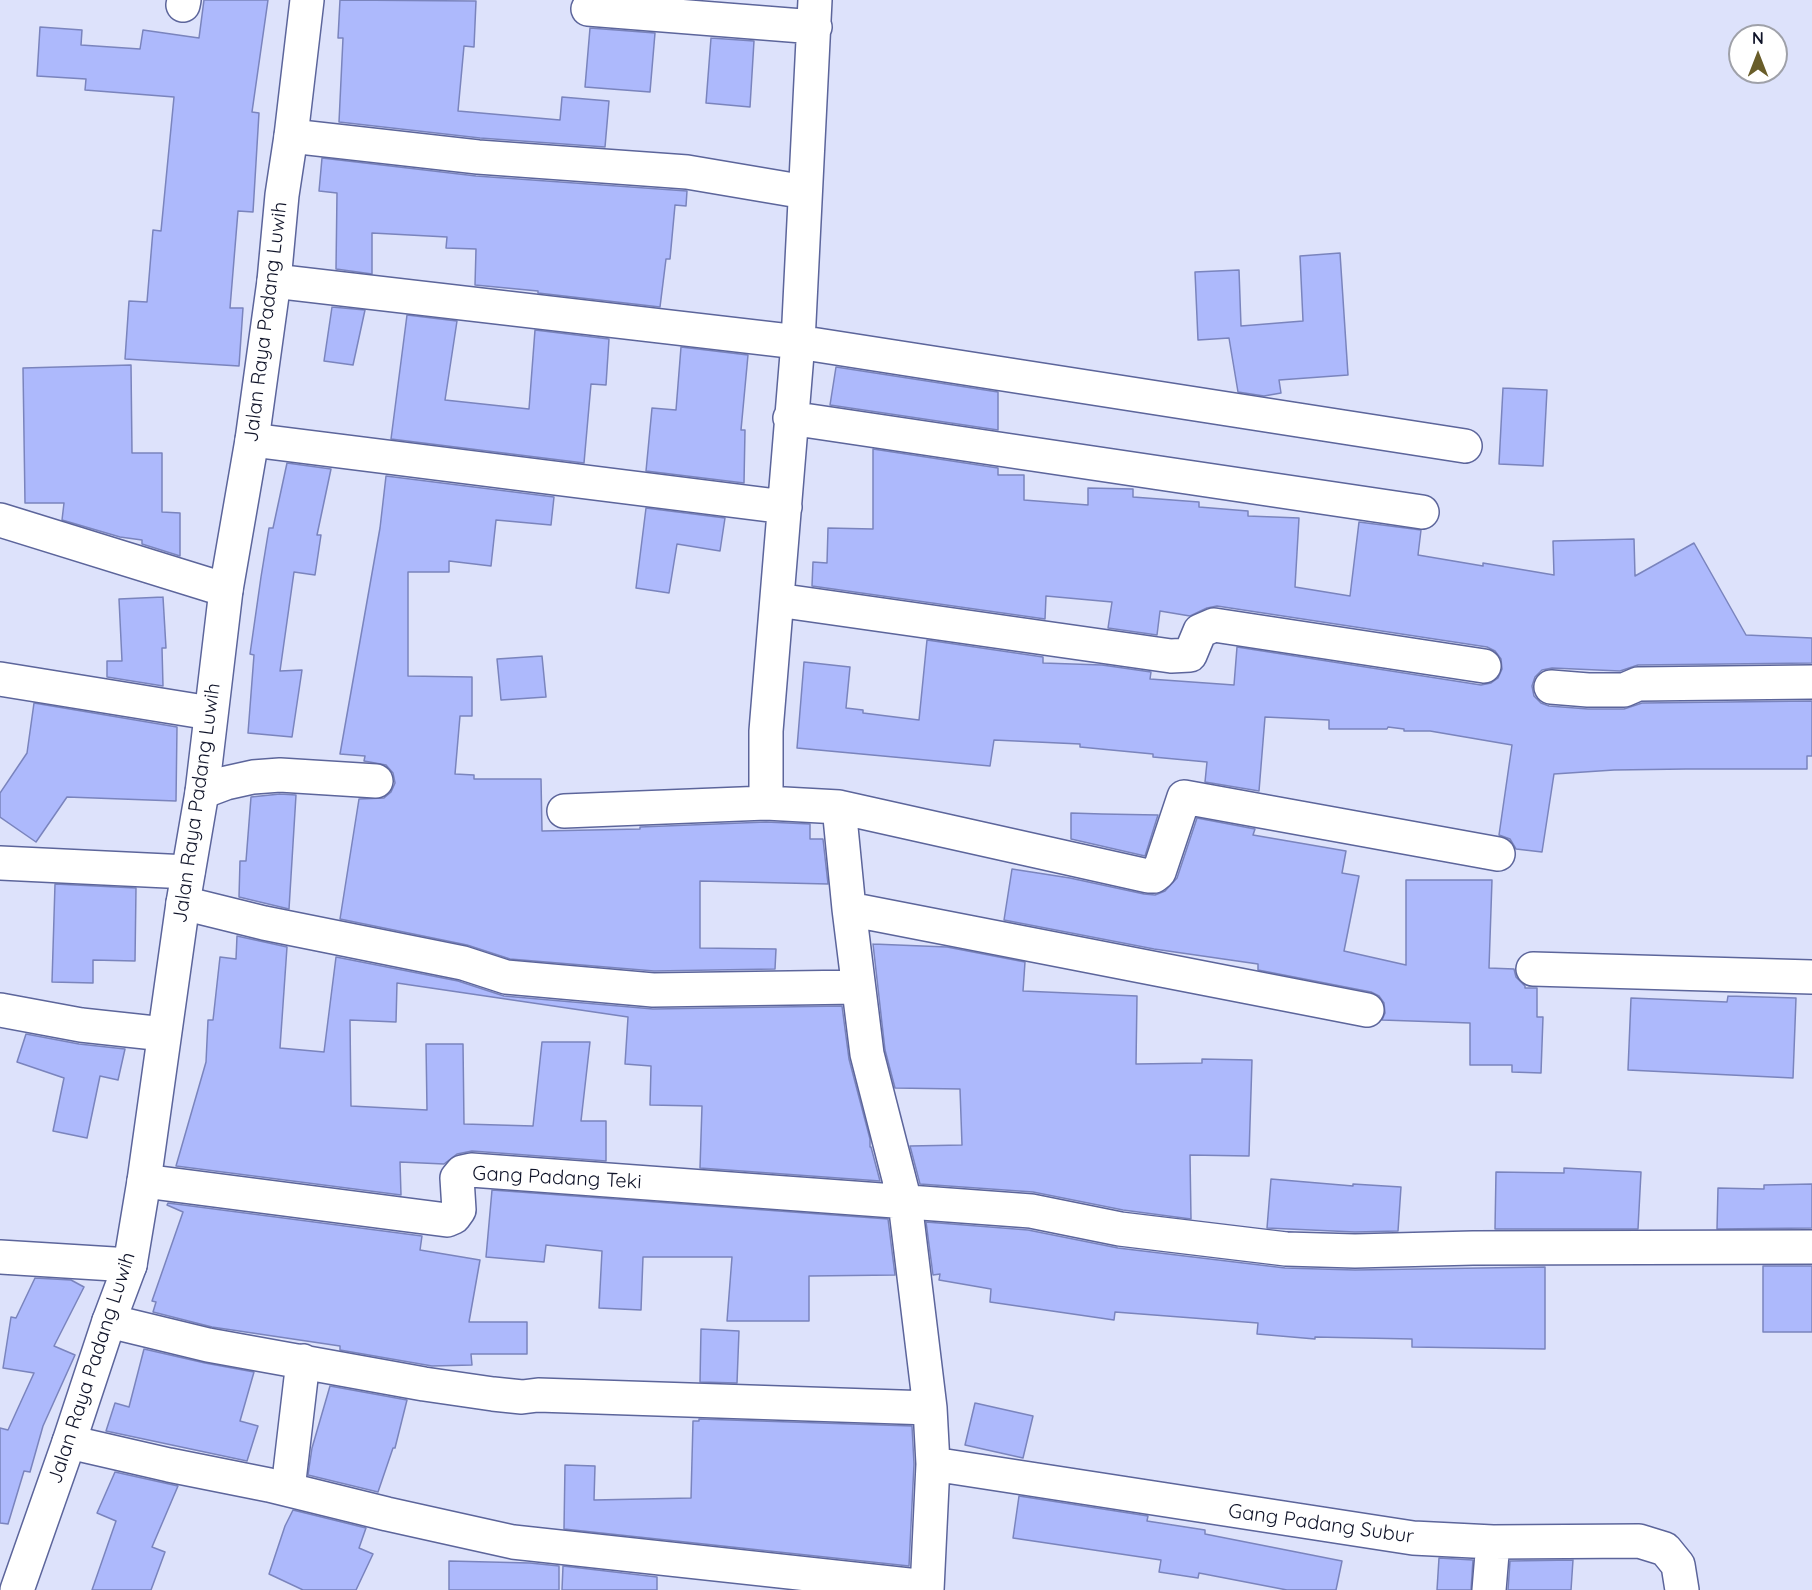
<!DOCTYPE html>
<html>
<head>
<meta charset="utf-8">
<style>
	body { margin:0 }
	#map { position:relative; width:1812px; height:1590px; overflow:hidden; background:#dde2fb; font-family:Quicksand,sans-serif }
	canvas { display:block }
	.north { position:absolute; left:1728px; top:24px; width:60px; height:60px; box-sizing:border-box; background:#fff; border:2px solid #9fa1a9; border-radius:50%; rotate:0deg; font-size:16px; font-weight:700; line-height:24px; text-align:center; color:#101429 }
	.north::after { content:''; display:block; margin:auto; width:21px; height:27px; background:#695d29; clip-path:polygon(50% 0,100% 100%,50% 72%,0 100%) }
</style>
</head>
<body>
<div id="map">
<canvas width="1812" height="1590"></canvas>
<div class="north">N</div>
</div>
<script>
const context = document.querySelector('canvas').getContext('2d');
context.lineJoin = 'round';
function paint(path, color) { context.fillStyle = color; context.fill(path, 'evenodd'); }
const poly = rows => new Path2D(rows.map(r => 'M' + r).join(''));
function stroke(path, color, width, dash) { context.strokeStyle = color; context.lineWidth = width; context.lineCap = dash ? 'butt' : 'round'; context.setLineDash(dash || []); context.stroke(path); }
function write(font, color, halo, rows, align = 'center') {
  context.font = font + ' Quicksand,sans-serif'; context.lineWidth = 6; context.setLineDash([]); context.textBaseline = 'middle'; context.strokeStyle = halo; context.fillStyle = color; for (const [text, x, y, turn = 0] of rows) {
    context.save(); context.translate(x, y); context.rotate((+turn || 0) * Math.PI / 180); context.textAlign = isNaN(turn) ? turn : align; if (halo) context.strokeText(text, 0, 0); context.fillText(text, 0, 0); context.restore();
  }
}
const building = poly([
	[204,0,268,0,252,112,259,113,253,212,238,211,230,308,243,308,239,366,125,359,129,301,147,302,153,230,161,231,174,97,85,90,86,79,37,76,40,27,82,30,81,45,140,49,143,30,199,38,204,0],
	[340,0,476,1,474,47,464,46,458,111,560,120,562,97,609,101,605,147,480,138,339,122,343,38,338,38,340,0],
	[590,28,655,33,650,92,585,87,590,28],
	[711,38,754,41,750,107,706,103,711,38],
	[322,158,476,176,687,191,686,206,675,205,670,259,666,259,660,307,538,293,538,291,475,285,476,249,446,248,447,237,372,233,372,274,336,269,337,193,319,191,322,158],
	[1340,253,1348,375,1279,380,1281,393,1264,396,1238,392,1229,338,1198,340,1195,272,1239,270,1241,326,1303,321,1300,256,1340,253],
	[332,307,365,310,353,365,324,361,332,307],
	[407,315,457,321,445,400,529,409,535,330,609,339,606,385,591,384,584,463,391,439,407,315],
	[681,347,748,355,741,430,745,430,744,483,646,471,652,408,676,410,681,347],
	[131,365,132,453,162,453,162,512,180,513,180,556,142,544,142,540,120,537,62,520,64,503,25,503,23,368,131,365],
	[836,367,998,392,998,430,830,405,836,367],
	[1503,388,1547,390,1543,466,1499,464,1503,388],
	[873,449,998,468,998,475,1024,475,1024,500,1088,505,1088,488,1133,489,1133,497,1199,502,1199,507,1248,511,1248,516,1299,518,1295,587,1350,596,1359,522,1421,530,1418,555,1483,566,1483,563,1554,575,1553,541,1634,539,1635,576,1694,543,1746,635,1812,638,1812,663,1638,665,1620,671,1552,668,1542,670,1535,677,1532,686,1534,696,1541,703,1549,706,1588,709,1624,709,1642,703,1812,701,1812,756,1807,756,1807,769,1686,769,1614,770,1554,774,1542,852,1516,849,1510,839,1499,835,1512,745,1430,731,1404,731,1404,729,1388,727,1387,729,1329,729,1329,720,1265,717,1259,791,1205,782,1207,762,1153,757,1153,754,1080,747,1080,744,994,740,990,766,797,748,804,662,850,667,846,708,863,710,863,713,919,720,927,640,1043,657,1043,663,1102,665,1151,672,1150,679,1234,685,1237,647,1481,685,1491,683,1498,678,1502,669,1501,659,1495,651,1487,647,1217,606,1207,608,1190,616,1160,611,1157,635,1108,628,1112,602,1046,596,1045,619,812,586,813,562,827,563,828,528,873,529,873,449],
	[287,463,331,469,317,535,321,535,315,575,294,572,280,671,302,670,292,737,248,733,254,655,250,654,261,577,269,528,273,528,287,463],
	[386,476,554,497,551,525,496,520,491,566,449,561,449,572,408,572,408,676,472,677,472,716,460,716,455,774,474,775,474,779,541,779,542,831,640,829,640,827,766,822,810,824,810,839,823,839,828,884,700,881,700,948,776,949,775,969,654,971,510,959,467,945,340,919,359,799,384,798,391,792,395,783,393,773,386,765,364,761,365,756,340,754,380,528,386,476],
	[646,508,725,518,720,551,677,544,669,593,636,588,646,508],
	[163,597,166,648,162,648,163,686,107,677,107,661,122,661,119,599,163,597],
	[542,656,546,697,501,700,497,659,542,656],
	[34,703,177,727,176,801,67,797,36,842,0,817,0,793,27,753,34,703],
	[280,794,296,795,289,909,239,897,240,861,246,861,251,797,280,794],
	[1071,813,1102,814,1158,815,1145,856,1071,839,1071,813],
	[1197,818,1255,829,1253,835,1346,851,1342,873,1359,876,1344,951,1406,965,1406,880,1492,880,1489,968,1514,969,1516,977,1525,986,1525,988,1537,988,1537,1017,1543,1017,1541,1073,1512,1072,1512,1065,1470,1065,1470,1023,1382,1020,1385,1013,1384,1003,1379,996,1371,992,1258,970,1258,964,1154,949,1004,920,1012,869,1070,878,1144,894,1155,895,1165,891,1177,878,1197,818],
	[55,884,136,888,135,961,93,960,93,983,52,982,55,884],
	[237,936,287,947,280,1048,324,1052,336,957,458,981,504,996,653,1009,842,1006,849,1059,870,1139,870,1147,871,1147,880,1181,700,1168,702,1106,650,1105,651,1066,625,1064,628,1017,397,983,396,1022,350,1020,351,1106,427,1110,426,1044,463,1044,464,1124,533,1126,542,1042,590,1042,581,1121,606,1121,606,1161,472,1151,457,1154,444,1164,400,1162,401,1195,176,1166,206,1062,208,1020,213,1020,220,957,236,959,237,936],
	[873,944,947,947,1025,962,1023,991,1137,996,1136,1064,1202,1063,1202,1059,1252,1060,1249,1156,1190,1155,1191,1219,1123,1210,1033,1192,920,1184,910,1146,962,1145,960,1089,895,1088,885,1050,873,944],
	[1728,996,1796,998,1793,1078,1628,1070,1631,998,1727,1002,1728,996],
	[26,1034,79,1044,125,1049,118,1080,100,1076,87,1138,53,1131,64,1078,17,1062,26,1034],
	[1564,1168,1641,1172,1638,1229,1495,1229,1496,1172,1564,1173,1564,1168],
	[1271,1179,1353,1186,1353,1184,1401,1187,1398,1231,1355,1232,1267,1228,1271,1179],
	[1812,1184,1812,1228,1717,1229,1718,1188,1764,1189,1764,1185,1812,1184],
	[492,1190,888,1219,895,1275,809,1276,809,1321,727,1321,732,1257,643,1257,641,1310,599,1308,602,1251,546,1245,544,1262,486,1257,492,1190],
	[168,1203,422,1236,420,1250,480,1260,469,1322,527,1322,527,1354,471,1354,472,1365,432,1366,340,1350,340,1346,212,1327,153,1312,156,1302,152,1301,183,1212,167,1205,168,1203],
	[926,1222,1028,1230,1118,1248,1285,1268,1355,1270,1545,1267,1545,1349,1412,1347,1412,1339,1315,1337,1315,1339,1257,1334,1258,1323,1115,1312,1114,1320,990,1302,991,1289,939,1280,940,1274,933,1275,926,1222],
	[1763,1266,1812,1266,1812,1332,1763,1332,1763,1266],
	[35,1278,71,1280,84,1287,54,1346,75,1355,43,1426,30,1472,24,1471,8,1524,0,1523,0,1428,8,1430,34,1373,3,1368,11,1317,16,1318,35,1278],
	[701,1329,739,1331,737,1383,700,1382,701,1329],
	[144,1349,205,1363,254,1372,240,1421,258,1426,247,1461,106,1431,115,1403,129,1407,144,1349],
	[330,1386,407,1400,395,1448,393,1448,378,1492,308,1475,312,1448,330,1386],
	[975,1403,1033,1416,1023,1458,965,1445,975,1403],
	[699,1419,912,1426,914,1464,909,1566,564,1529,565,1465,595,1466,594,1500,691,1498,693,1421,699,1421,699,1419],
	[115,1472,178,1486,152,1547,165,1552,151,1590,92,1590,116,1521,97,1513,115,1472],
	[1019,1496,1148,1516,1147,1521,1205,1530,1205,1534,1342,1561,1336,1590,1287,1590,1199,1573,1198,1578,1159,1572,1161,1560,1013,1538,1019,1496],
	[293,1510,366,1528,359,1548,373,1554,356,1590,303,1590,269,1574,285,1526,293,1510],
	[1439,1558,1473,1560,1471,1590,1437,1590,1439,1558],
	[1573,1560,1571,1590,1508,1590,1510,1561,1573,1560],
	[449,1561,530,1563,559,1566,559,1590,449,1590,449,1561],
	[563,1566,657,1577,657,1590,562,1590,563,1566]
]);
paint(building, '#adb9fc');
stroke(building, '#7a84bd', 1.5);
const minor = poly([
	[815,0,798,342,766,731,766,803,839,807,849,909,867,1054,905,1202,930,1408,933,1464,927,1590],
	[183,5,184,0],
	[588,9,815,27],
	[291,136,478,157,687,172,805,192],
	[274,281,798,342,1465,446],
	[790,418,1422,512],
	[252,440,785,507],
	[0,520,226,590],
	[777,600,1171,656,1190,655,1200,631,1214,625,1484,666],
	[0,679,210,713],
	[1551,687,1588,690,1624,690,1638,684,1812,682],
	[202,792,226,783,253,777,280,775,376,781],
	[839,807,1148,876,1154,876,1159,872,1184,797,1498,854],
	[564,811,766,803],
	[0,863,188,872],
	[183,903,264,923,463,963,506,977,653,990,858,987],
	[849,909,1367,1010],
	[1533,969,1812,977],
	[0,1010,81,1025,164,1034],
	[144,1181,447,1220,454,1217,459,1210,457,1178,462,1172,471,1170,1031,1211,1120,1229,1286,1249,1355,1251,1473,1248,1812,1247],
	[0,1257,130,1265],
	[109,1321,208,1345,424,1384,493,1394,522,1397,538,1395,930,1408],
	[69,1442,169,1465,269,1485,387,1514,513,1542,927,1587],
	[933,1464,1413,1538,1493,1542,1639,1541,1665,1549,1678,1565,1682,1590],
	[288,1489,303,1361],
	[1489,1590,1493,1542]
]);
const major = poly([
	[17,1590,69,1442,109,1321,130,1265,144,1181,183,903,202,792,226,590,252,440,274,281,282,195,291,136,307,0]
]);
stroke(minor, '#5c659b', 36);
stroke(major, '#5c659b', 36);
stroke(minor, '#fff', 33);
stroke(major, '#fff', 33);
write('20px', '#101429', '#fff', [
	["Jalan Raya Padang Luwih",266,322,-83],
	["Jalan Raya Padang Luwih",197,803,-82],
	["Gang Padang Teki",557,1178,3],
	["Jalan Raya Padang Luwih",92,1368,-72],
	["Gang Padang Subur",1321,1524,8]
]);
</script>
</body>
</html>
